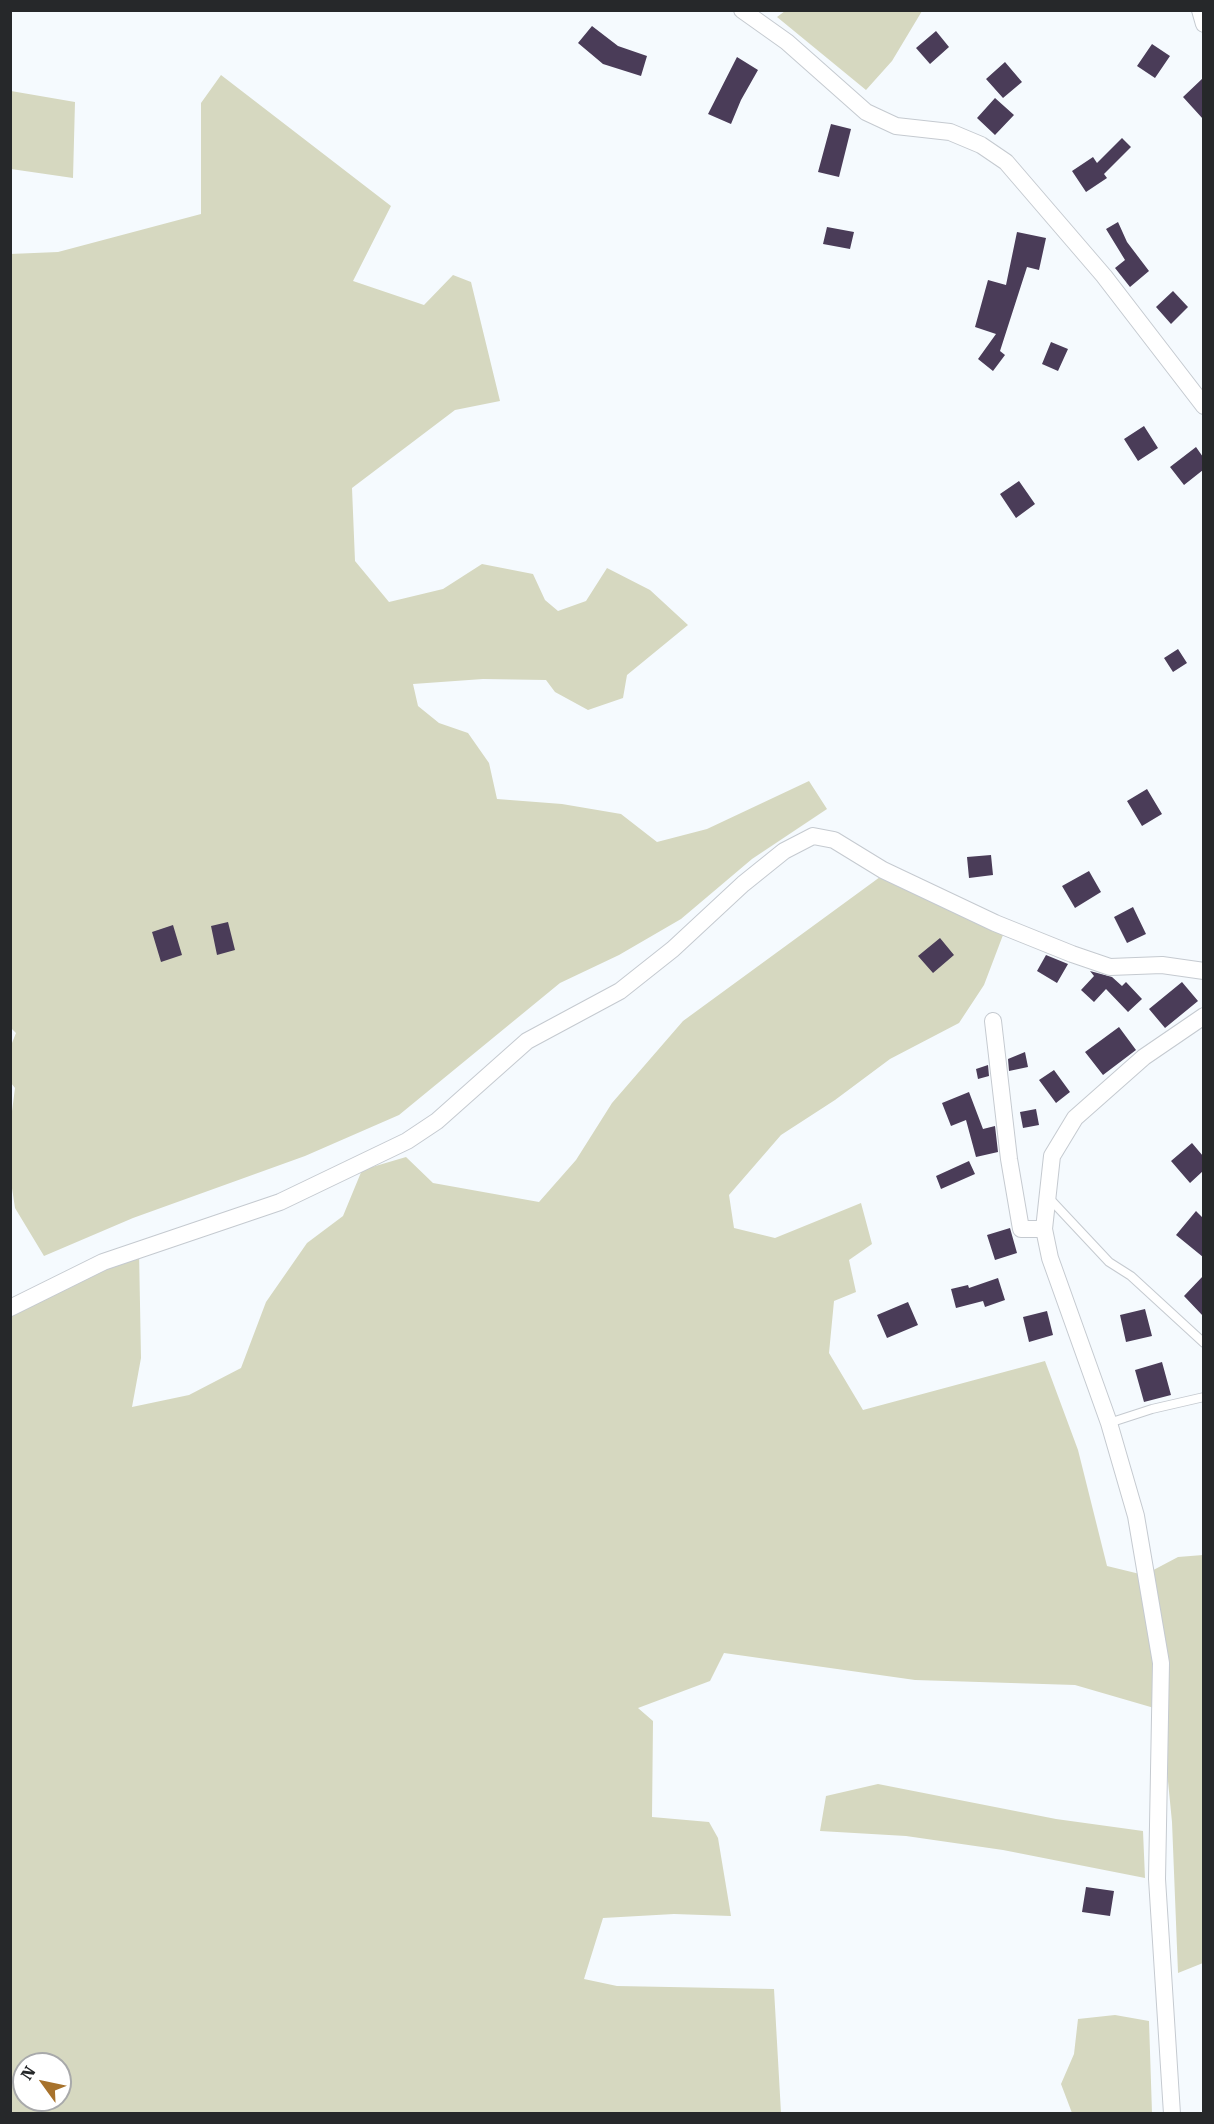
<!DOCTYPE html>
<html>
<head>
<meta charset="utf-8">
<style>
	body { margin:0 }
	#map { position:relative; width:1214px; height:2124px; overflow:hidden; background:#f5fafe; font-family:"Roboto Serif",serif }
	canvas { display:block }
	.frame { position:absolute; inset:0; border:12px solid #26282a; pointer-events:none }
	.north { position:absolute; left:12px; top:2052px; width:60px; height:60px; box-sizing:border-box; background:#fff; border:2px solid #a8a9aa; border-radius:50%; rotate:303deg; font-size:16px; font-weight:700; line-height:24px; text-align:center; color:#26282a }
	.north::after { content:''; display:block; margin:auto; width:21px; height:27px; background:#a7722c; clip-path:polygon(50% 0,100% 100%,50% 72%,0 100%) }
</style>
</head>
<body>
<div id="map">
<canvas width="1214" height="2124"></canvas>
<div class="frame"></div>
<div class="north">N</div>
</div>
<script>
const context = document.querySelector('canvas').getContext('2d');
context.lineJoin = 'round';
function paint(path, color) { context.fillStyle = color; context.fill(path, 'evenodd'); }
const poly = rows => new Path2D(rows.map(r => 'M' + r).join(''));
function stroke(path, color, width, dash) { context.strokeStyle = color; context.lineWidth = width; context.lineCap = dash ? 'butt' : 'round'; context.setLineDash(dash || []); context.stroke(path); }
paint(poly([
	[785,11,785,10,922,11,892,61,866,90,777,17],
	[221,75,391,206,353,281,424,305,453,275,471,282,500,401,455,410,352,488,355,561,389,602,443,589,482,564,533,574,545,600,558,611,586,601,607,568,650,590,688,625,627,675,623,698,588,710,555,692,546,680,483,679,413,684,418,706,439,723,468,733,489,763,497,799,562,804,621,814,657,842,707,829,809,781,827,809,752,859,681,919,619,955,560,983,399,1115,305,1156,133,1218,44,1256,15,1208,10,1175,11,1119,15,1088,11,1083,10,1048,16,1033,10,1027,10,254,58,252,201,214,201,103],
	[11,91,75,102,73,178,11,169],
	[880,877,1003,935,984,985,959,1023,890,1059,835,1100,781,1135,729,1195,734,1228,775,1238,861,1203,872,1244,849,1260,856,1292,834,1301,829,1353,863,1410,1045,1361,1078,1450,1107,1566,1144,1575,1178,1557,1203,1555,1203,1963,1178,1973,1172,1822,1161,1710,1075,1685,915,1680,724,1653,710,1681,638,1708,653,1721,652,1817,709,1822,718,1838,731,1916,674,1914,603,1918,584,1979,617,1986,774,1989,781,2113,11,2114,11,1303,139,1250,141,1358,132,1407,189,1395,241,1368,266,1302,307,1243,343,1216,362,1170,406,1157,433,1183,539,1202,576,1160,612,1103,683,1021],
	[24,2064,60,2064,60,2100,24,2100],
	[878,1784,1056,1819,1143,1831,1145,1878,1003,1850,906,1836,820,1831,826,1796],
	[1115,2015,1149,2021,1152,2113,1072,2113,1061,2084,1074,2054,1078,2019]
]), '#d6d8c0');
paint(poly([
	[592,26,618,46,647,56,641,76,603,64,578,43],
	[936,31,949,47,930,64,916,48],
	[1152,44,1170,56,1155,78,1137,66],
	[737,57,758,70,741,100,731,124,708,114],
	[1005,62,1022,82,1003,98,986,79],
	[1203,78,1203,119,1183,97],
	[995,98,1014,115,995,135,977,118],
	[831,124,851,129,839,177,818,172],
	[1122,138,1131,147,1104,174,1107,178,1086,192,1072,171,1093,157,1097,163],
	[1118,222,1127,242,1149,271,1130,287,1115,268,1125,260,1106,229],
	[827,227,854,232,850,249,823,244],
	[1017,232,1046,238,1039,270,1027,267,1000,351,1005,355,993,371,978,359,996,334,975,327,988,280,1006,285],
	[1173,291,1188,307,1171,324,1156,307],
	[1051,342,1068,349,1058,371,1042,364],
	[1144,426,1158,448,1138,461,1124,439],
	[1196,447,1203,457,1203,470,1184,485,1170,467],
	[1019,481,1035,504,1016,518,1000,494],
	[1178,649,1187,663,1173,672,1164,658],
	[1147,789,1162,814,1142,826,1127,801],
	[991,855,993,875,969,878,967,857],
	[1089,871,1101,892,1075,908,1062,886],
	[1133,907,1146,934,1127,943,1114,917],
	[228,922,235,950,217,955,211,926],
	[173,925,182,955,161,962,152,932],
	[940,938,954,955,933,973,918,956],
	[1046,955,1068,964,1057,983,1037,971],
	[1090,971,1112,977,1122,986,1126,982,1142,999,1128,1012,1106,989,1094,1002,1081,990,1094,976],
	[1182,982,1198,1001,1165,1028,1149,1009],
	[1119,1027,1136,1050,1103,1075,1085,1052],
	[1025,1052,1028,1067,1009,1071,1008,1059],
	[988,1065,989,1076,978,1079,976,1069],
	[1054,1070,1070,1092,1056,1103,1039,1080],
	[969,1092,983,1129,995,1126,998,1152,976,1157,966,1120,951,1126,942,1103],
	[1036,1109,1039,1125,1023,1128,1020,1112],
	[1192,1143,1203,1156,1203,1171,1190,1183,1171,1161],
	[969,1161,975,1174,941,1189,936,1176],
	[1196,1211,1203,1218,1203,1257,1176,1235],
	[1010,1228,1017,1253,995,1260,987,1235],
	[1203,1276,1203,1316,1184,1296],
	[998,1278,1005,1300,985,1307,983,1301,956,1308,951,1289,968,1285,969,1288],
	[908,1302,918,1325,887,1338,877,1315],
	[1145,1309,1152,1336,1126,1342,1120,1315],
	[1047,1311,1053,1335,1029,1342,1023,1317],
	[1162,1362,1171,1395,1144,1402,1135,1370],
	[1086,1887,1114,1891,1110,1916,1082,1912]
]), '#4a3c58');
const lane = poly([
	[1049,1198,1109,1262,1131,1276,1204,1343],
	[1109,1423,1152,1409,1204,1397]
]);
const street = poly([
	[742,10,787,42,866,112,896,126,950,132,981,145,1006,162,1104,276,1204,406],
	[1200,10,1204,24],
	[993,1021,1009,1159,1021,1229,1044,1229],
	[10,1308,103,1262,280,1202,407,1141,437,1121,527,1041,620,991,673,949,743,884,784,851,813,836,834,840,883,870,995,923,1072,954,1110,967,1162,965,1204,971],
	[1172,2114,1157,1879,1161,1663,1136,1516,1109,1423,1050,1258,1044,1229,1052,1156,1075,1118,1144,1057,1204,1016]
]);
stroke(lane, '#c5cad0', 10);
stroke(street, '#c5cad0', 18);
stroke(lane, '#fff', 8);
stroke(street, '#fff', 16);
</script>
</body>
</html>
